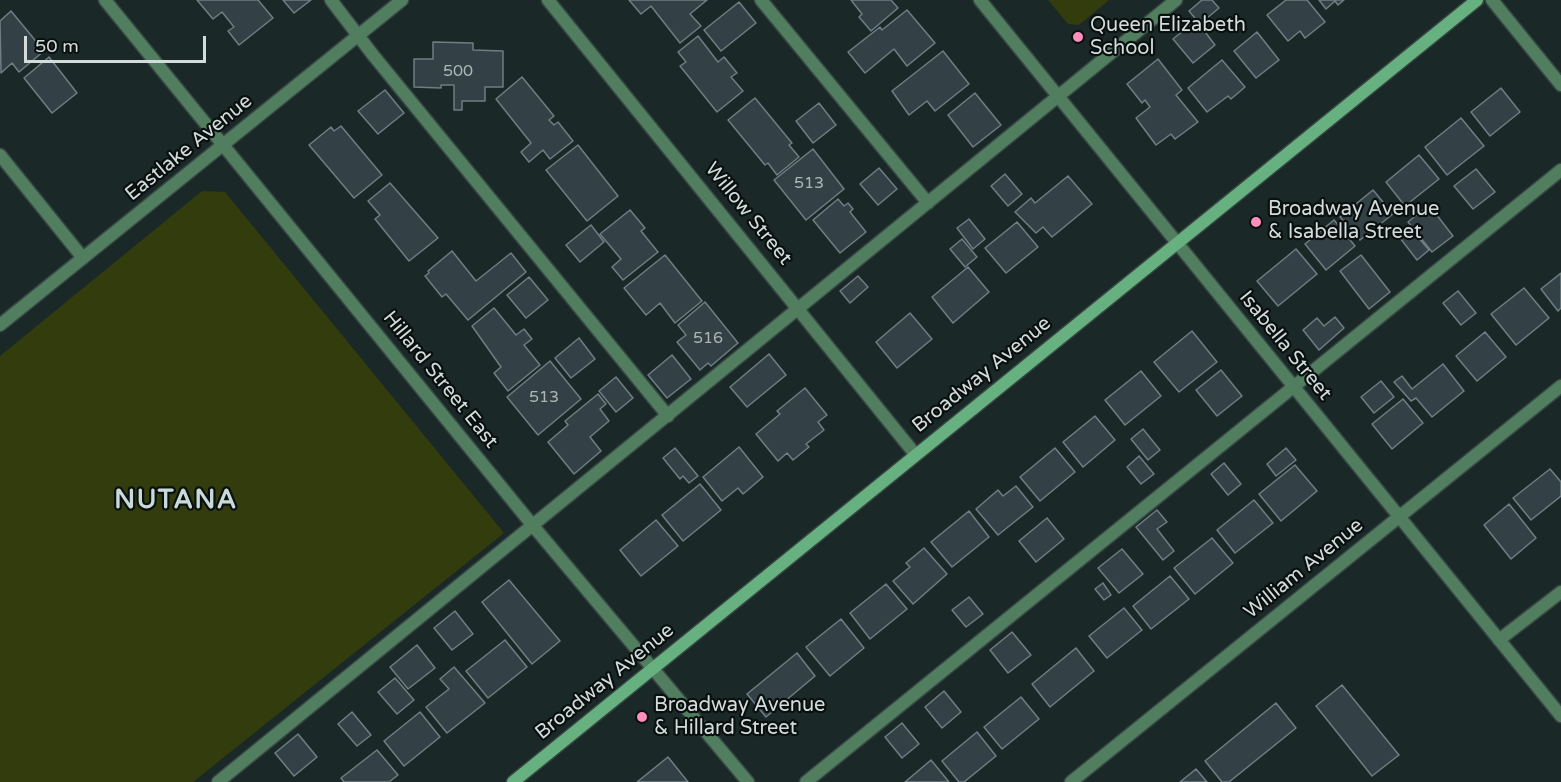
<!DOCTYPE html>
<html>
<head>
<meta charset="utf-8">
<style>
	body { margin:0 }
	#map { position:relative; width:1561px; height:782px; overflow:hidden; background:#1a2927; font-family:"Varela Round",sans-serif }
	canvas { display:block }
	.scale { position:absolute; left:24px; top:36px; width:182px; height:27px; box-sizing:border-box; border:3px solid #d3dcdb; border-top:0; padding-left:8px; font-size:18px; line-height:21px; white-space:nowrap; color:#d3dcdb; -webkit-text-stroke:4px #09100f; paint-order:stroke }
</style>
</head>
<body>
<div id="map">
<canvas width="1561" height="782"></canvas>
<div class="scale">50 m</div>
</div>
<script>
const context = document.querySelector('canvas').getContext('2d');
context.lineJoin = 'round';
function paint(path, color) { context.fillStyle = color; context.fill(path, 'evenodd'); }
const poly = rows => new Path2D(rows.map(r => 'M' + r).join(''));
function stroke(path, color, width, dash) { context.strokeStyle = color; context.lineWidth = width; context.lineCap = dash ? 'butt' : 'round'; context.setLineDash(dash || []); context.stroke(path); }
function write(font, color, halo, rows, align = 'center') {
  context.font = font + ' "Varela Round",sans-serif'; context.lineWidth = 4.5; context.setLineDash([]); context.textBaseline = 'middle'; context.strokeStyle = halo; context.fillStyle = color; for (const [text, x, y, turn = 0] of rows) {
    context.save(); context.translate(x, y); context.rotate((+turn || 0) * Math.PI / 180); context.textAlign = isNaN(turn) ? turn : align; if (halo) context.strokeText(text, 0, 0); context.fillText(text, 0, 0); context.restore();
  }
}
paint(poly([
	[1048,0,1109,0,1079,25,1068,24],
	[202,191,225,192,504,533,193,782,0,782,0,356]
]), '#333c0c');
const building = poly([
	[197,0,258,0,273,18,239,45,228,31,234,27,222,12,213,19,197,0],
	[283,0,311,0,294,13,283,0],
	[629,0,707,0,690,14,701,26,680,43,651,6,641,14,629,0],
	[851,0,891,0,898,8,871,31,859,17,862,14,851,0],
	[1202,0,1212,0,1219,8,1200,24,1189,11,1202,0],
	[1286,0,1307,0,1325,22,1305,38,1300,31,1288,41,1267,15,1286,0],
	[1319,0,1344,0,1338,5,1335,1,1326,9,1319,0],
	[739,2,756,23,721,51,704,30,739,2],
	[907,10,935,43,907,66,894,49,865,73,848,52,880,27,882,30,907,10],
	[11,11,44,51,19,72,12,63,1,73,0,21,11,11],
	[1196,20,1215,45,1193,63,1173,39,1196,20],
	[1257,32,1279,60,1256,78,1234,51,1257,32],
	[698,36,718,62,724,57,737,73,731,77,743,91,717,112,680,66,686,62,678,52,698,36],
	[433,42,473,43,473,50,503,51,503,87,485,87,485,101,462,101,462,110,454,110,454,85,441,85,441,88,414,87,414,59,433,59,433,42],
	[943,51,969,84,935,111,927,101,909,115,892,91,943,51],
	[49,57,77,93,52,113,24,78,49,57],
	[1158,59,1182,90,1176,95,1198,122,1175,139,1171,134,1156,145,1136,118,1150,107,1145,100,1142,103,1127,84,1158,59],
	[1222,60,1245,87,1231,99,1228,96,1207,112,1188,88,1222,60],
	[522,77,554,116,549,120,554,125,558,122,573,141,550,159,543,150,529,162,521,152,531,143,496,99,522,77],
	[1501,88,1520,112,1490,136,1471,112,1501,88],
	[385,90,404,113,378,134,358,111,385,90],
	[975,93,1001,125,973,147,948,115,975,93],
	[755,98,792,143,789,145,799,157,777,175,768,163,765,165,728,120,755,98],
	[819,103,836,125,813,143,796,121,819,103],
	[1461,118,1484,146,1447,175,1425,147,1461,118],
	[341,126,382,175,354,198,309,145,331,127,334,131,341,126],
	[578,145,618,196,587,221,546,170,578,145],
	[813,149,844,189,806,220,774,180,813,149],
	[1419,155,1439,179,1405,206,1386,182,1419,155],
	[879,168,897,189,878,205,860,184,879,168],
	[1476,169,1495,192,1473,209,1454,186,1476,169],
	[1005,174,1022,194,1008,206,991,186,1005,174],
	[1068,176,1092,204,1052,237,1043,227,1036,233,1015,212,1031,198,1035,203,1068,176],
	[390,183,438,238,409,261,375,219,380,215,368,201,390,183],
	[1373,190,1393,214,1360,240,1340,217,1373,190],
	[838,199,844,206,848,203,853,209,850,212,866,232,840,253,813,220,838,199],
	[1429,205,1453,236,1432,252,1408,222,1429,205],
	[630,210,645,228,641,231,658,252,623,280,612,267,621,259,600,234,630,210],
	[969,219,985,239,973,249,957,228,969,219],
	[1334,220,1355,246,1326,270,1305,244,1334,220],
	[1017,222,1038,247,1006,273,985,248,1017,222],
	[591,225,604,242,580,262,566,245,591,225],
	[1411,229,1429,250,1417,260,1400,238,1411,229],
	[962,239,977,257,965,267,950,249,962,239],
	[1296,249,1317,274,1278,306,1257,281,1296,249],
	[452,251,476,281,511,253,526,272,468,320,446,294,442,297,425,276,429,273,428,271,452,251],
	[665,255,702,301,675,323,660,303,646,315,624,288,665,255],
	[1361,255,1390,292,1369,309,1340,271,1361,255],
	[968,267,989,292,953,323,932,297,968,267],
	[1561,273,1561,308,1558,311,1541,289,1561,273],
	[858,276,868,287,850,303,840,291,858,276],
	[529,277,548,300,526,318,507,295,529,277],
	[1524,288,1549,318,1516,345,1491,314,1524,288],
	[1458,291,1476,313,1461,325,1443,303,1458,291],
	[705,302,738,343,711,366,708,363,700,370,677,342,686,335,678,325,705,302],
	[494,308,516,335,524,329,532,339,524,345,540,365,508,391,494,373,501,367,472,326,494,308],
	[910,313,932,339,897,368,876,342,910,313],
	[1335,317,1344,328,1319,350,1303,330,1317,318,1324,326,1335,317],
	[1192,331,1217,362,1179,392,1154,362,1192,331],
	[1485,332,1506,357,1477,381,1456,356,1485,332],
	[579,338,595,359,571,378,555,358,579,338],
	[769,354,786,375,747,407,730,387,769,354],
	[672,355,691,379,667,398,648,375,672,355],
	[550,361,581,399,538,435,507,397,550,361],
	[1443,364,1464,391,1432,417,1416,398,1411,401,1394,382,1402,376,1412,389,1443,364],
	[1221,370,1242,396,1217,416,1196,390,1221,370],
	[1141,371,1161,396,1125,425,1105,400,1141,371],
	[616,377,633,398,616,412,599,391,616,377],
	[1381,381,1394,397,1374,413,1361,397,1381,381],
	[805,388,827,415,818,422,824,430,806,444,809,447,793,460,787,453,778,461,756,434,780,414,777,411,805,388],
	[598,394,606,404,600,409,609,421,590,437,601,451,574,474,548,442,568,425,565,421,598,394],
	[1403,399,1423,423,1392,449,1372,424,1403,399],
	[1095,416,1115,440,1083,467,1063,442,1095,416],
	[1143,429,1160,450,1148,460,1131,439,1143,429],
	[739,447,763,477,743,494,738,488,722,501,703,477,739,447],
	[675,448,698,476,689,483,683,476,680,479,663,458,675,448],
	[1055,448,1075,472,1040,501,1020,477,1055,448],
	[1286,448,1296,460,1276,476,1267,464,1286,448],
	[1139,456,1154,474,1141,484,1127,467,1139,456],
	[1224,463,1241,484,1228,495,1211,474,1224,463],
	[1295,465,1317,491,1281,521,1259,494,1295,465],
	[1550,469,1561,482,1561,496,1531,520,1513,498,1550,469],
	[700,484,721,510,683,541,662,515,700,484],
	[1016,486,1033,507,998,535,976,509,998,490,1003,496,1016,486],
	[1254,500,1273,523,1235,553,1217,530,1254,500],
	[1509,504,1536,538,1511,559,1484,525,1509,504],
	[1157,510,1167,522,1157,529,1174,551,1163,560,1136,527,1157,510],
	[969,511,989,537,952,567,931,542,969,511],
	[1047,518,1064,539,1036,562,1019,541,1047,518],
	[656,520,678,546,641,576,620,550,656,520],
	[1212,538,1233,563,1195,594,1174,568,1212,538],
	[924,548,947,574,913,604,893,581,910,567,906,563,924,548],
	[1122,549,1143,574,1119,593,1098,568,1122,549],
	[1170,576,1189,599,1151,629,1133,606,1170,576],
	[509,580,560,641,532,664,482,602,509,580],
	[1103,583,1111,595,1104,600,1095,589,1103,583],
	[886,584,907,609,870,639,850,613,886,584],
	[969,597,983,614,966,627,952,610,969,597],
	[1124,608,1142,630,1107,658,1089,636,1124,608],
	[455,611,473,634,452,650,434,628,455,611],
	[841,619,864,648,830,676,806,647,841,619],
	[1012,632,1031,655,1008,673,990,650,1012,632],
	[505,640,527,667,488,698,466,671,505,640],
	[417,645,435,668,408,689,390,667,417,645],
	[1076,648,1094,671,1050,707,1032,684,1076,648],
	[797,653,815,676,766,717,747,694,797,653],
	[454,667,485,703,447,733,426,707,449,689,440,679,454,667],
	[395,678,414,700,397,714,378,692,395,678],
	[1342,685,1399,755,1372,776,1316,706,1342,685],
	[944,691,961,712,942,728,925,707,944,691],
	[1021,697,1039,719,1002,749,984,727,1021,697],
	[1276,703,1296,728,1229,782,1222,782,1205,761,1276,703],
	[352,712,371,735,357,746,338,724,352,712],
	[420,712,440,737,404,766,384,741,420,712],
	[902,723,919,744,902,758,885,737,902,723],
	[977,732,996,756,964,782,959,782,942,761,977,732],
	[298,734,317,757,294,776,275,753,298,734],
	[377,750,398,775,389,782,344,782,341,778,377,750],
	[668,757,688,782,637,782,668,757],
	[931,760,949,782,905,782,931,760],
	[1196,769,1207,782,1180,782,1196,769]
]);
paint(building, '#334146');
stroke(building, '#6e7e83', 1.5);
const lane = poly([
	[331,0,373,55,668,416],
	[761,0,928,203],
	[0,155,83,258],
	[1499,640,1561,592],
	[218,782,1176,0],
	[806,782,1561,170]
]);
const street = poly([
	[105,0,534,527,748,782],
	[548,0,915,454],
	[980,0,1561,716],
	[1492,0,1561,85],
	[0,325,402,0],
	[1071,782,1561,386]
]);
const secondary = poly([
	[513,782,1477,0]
]);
stroke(lane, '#384644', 15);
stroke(street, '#384644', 15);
stroke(secondary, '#384644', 15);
stroke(lane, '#517e5f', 12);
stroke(street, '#517e5f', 12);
stroke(secondary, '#67b07f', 12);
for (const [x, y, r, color] of [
	[1078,37,6,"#fe8ebc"],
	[1256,222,6,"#fe8ebc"],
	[642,717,6,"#fe8ebc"]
]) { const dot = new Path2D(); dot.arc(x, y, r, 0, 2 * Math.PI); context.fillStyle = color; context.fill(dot); stroke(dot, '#09100f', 2); }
write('16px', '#abb5b6', null, [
	["500",458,72],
	["513",809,184],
	["516",708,339],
	["513",544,398]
]);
write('20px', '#d3dcdb', '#09100f', [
	["Queen Elizabeth",1090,26],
	["School",1090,49],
	["Broadway Avenue",1268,210],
	["& Isabella Street",1268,233],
	["Broadway Avenue",654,706],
	["& Hillard Street",654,729]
], 'left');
write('20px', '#d3dcdb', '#09100f', [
	["Eastlake Avenue",189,148,-39],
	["Willow Street",748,214,51],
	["Isabella Street",1285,346,51],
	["Broadway Avenue",982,375,-39],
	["Hillard Street East",440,380,51],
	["William Avenue",1304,569,-39],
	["Broadway Avenue",605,682,-39]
]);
context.letterSpacing = '1.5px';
write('bold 26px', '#c8dbd8', '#09100f', [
	["NUTANA",176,501]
]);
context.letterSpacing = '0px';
</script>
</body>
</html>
